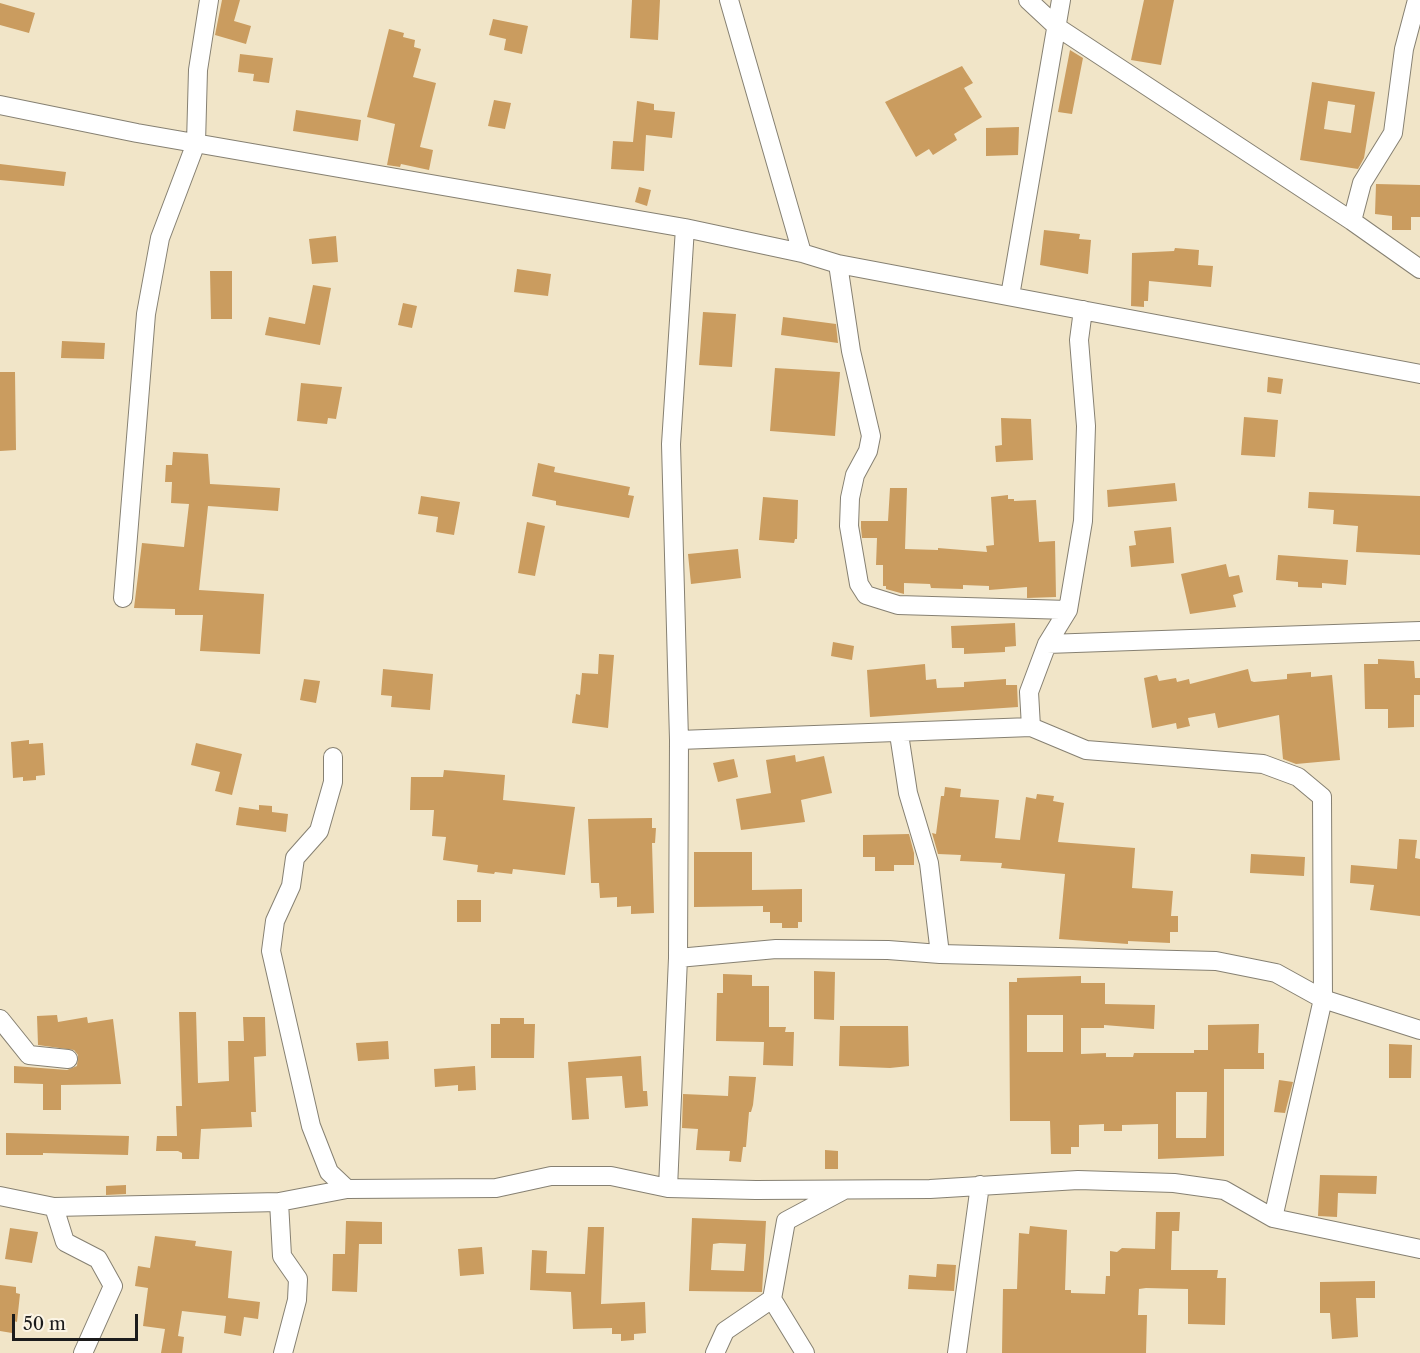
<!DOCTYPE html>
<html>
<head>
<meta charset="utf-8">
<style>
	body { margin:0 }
	#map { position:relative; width:1420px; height:1353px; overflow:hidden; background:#f1e5c8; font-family:"Libre Caslon Text",serif }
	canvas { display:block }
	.scale { position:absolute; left:12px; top:1314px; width:126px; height:27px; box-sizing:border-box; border:3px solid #1c1c1c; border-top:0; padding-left:8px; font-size:18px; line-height:21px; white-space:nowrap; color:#1c1c1c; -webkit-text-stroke:4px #fcf5e5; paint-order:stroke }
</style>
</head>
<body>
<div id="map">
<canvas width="1420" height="1353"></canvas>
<div class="scale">50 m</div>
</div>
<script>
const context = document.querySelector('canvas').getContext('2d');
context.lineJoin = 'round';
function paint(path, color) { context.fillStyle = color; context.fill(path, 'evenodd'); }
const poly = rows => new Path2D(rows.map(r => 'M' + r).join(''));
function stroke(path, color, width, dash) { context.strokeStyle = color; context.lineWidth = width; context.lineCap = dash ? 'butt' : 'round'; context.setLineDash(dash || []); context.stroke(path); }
paint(poly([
	[222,0,240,0,234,21,251,26,246,44,215,35],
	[632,0,660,0,658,40,630,38],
	[1144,0,1174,0,1161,65,1131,60],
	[0,3,35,13,29,33,0,25],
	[493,19,528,26,522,54,504,50,506,39,489,35],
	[389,29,404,33,403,37,415,40,414,47,421,49,413,77,436,83,420,147,433,150,429,170,401,164,400,167,387,165,395,124,367,117],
	[1070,50,1083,58,1072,114,1058,112],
	[240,54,273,58,269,83,253,81,254,74,238,72],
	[962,66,973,83,964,88,982,117,954,134,957,140,933,155,929,149,916,157,885,102],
	[1312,82,1375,92,1364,158,1358,169,1300,160],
	[1328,101,1355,105,1351,133,1324,129],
	[494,100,511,103,505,129,488,126],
	[637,101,654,104,654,110,675,112,672,138,646,135,644,171,611,169,613,141,633,142],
	[296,110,361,120,358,141,293,131],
	[1019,127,1018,155,986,156,986,128],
	[0,164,66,172,64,186,0,180],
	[1376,184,1420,185,1420,217,1411,217,1411,230,1392,230,1392,216,1375,214],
	[639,187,651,190,647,206,635,202],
	[1044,230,1080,234,1079,239,1091,240,1088,274,1040,265],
	[336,236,338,262,312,264,309,239],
	[1175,248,1199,250,1198,265,1213,266,1211,287,1149,281,1148,301,1144,301,1144,307,1131,306,1132,253,1174,251],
	[517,269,551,274,548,296,514,292],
	[210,271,232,271,232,319,211,319],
	[313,285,331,288,320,345,265,335,269,317,305,324],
	[403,303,417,306,412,328,398,325],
	[703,312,736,314,732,367,699,365],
	[783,317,836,324,838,343,781,335],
	[62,341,105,343,104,359,61,358],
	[775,368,840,372,835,436,770,431],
	[0,372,15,372,16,450,0,451],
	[1268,377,1283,379,1281,394,1267,392],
	[301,383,342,387,336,419,328,418,327,424,297,421],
	[1244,417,1278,420,1275,457,1241,455],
	[1001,418,1031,419,1033,460,996,462,995,446,1002,445],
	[173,452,208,454,210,484,280,488,278,511,208,506,199,590,264,594,260,654,200,651,203,615,175,615,175,609,134,608,142,543,184,547,189,504,171,503,172,482,165,482,166,465,172,465],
	[538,463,555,467,554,472,630,487,628,495,634,496,629,518,556,505,556,501,532,496],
	[1175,483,1177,501,1108,507,1107,490],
	[890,488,907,488,905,549,938,550,938,548,987,552,986,546,994,545,991,497,1008,495,1008,499,1014,499,1014,501,1036,500,1039,542,1055,541,1056,597,1027,598,1027,587,989,590,989,586,963,585,963,589,931,588,930,584,904,583,904,594,886,589,886,586,883,586,883,565,876,565,877,538,862,538,861,528,861,521,888,521],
	[1309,492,1420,496,1420,555,1356,552,1358,526,1333,524,1334,510,1308,508],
	[421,496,460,502,454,535,436,532,438,517,418,514],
	[763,497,798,500,797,539,795,539,794,543,759,540],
	[527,522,545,526,535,576,518,573],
	[1171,527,1174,563,1131,567,1129,546,1136,545,1134,531],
	[738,549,741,578,691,584,688,554],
	[1278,555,1348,560,1346,585,1322,583,1322,588,1298,587,1298,582,1276,580],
	[1226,564,1229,577,1239,575,1243,592,1233,595,1236,607,1190,614,1181,574],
	[1015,623,1016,646,1005,647,1005,652,964,654,964,648,952,648,951,626],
	[833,642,854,646,852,660,831,656],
	[599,654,614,655,608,728,572,723,576,694,580,695,582,673,598,674],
	[1378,659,1414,661,1415,678,1420,678,1420,695,1414,695,1414,727,1388,728,1388,709,1365,709,1364,664,1378,664],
	[925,664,926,680,936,679,937,688,964,687,964,682,1006,679,1006,685,1017,685,1018,707,870,717,867,670],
	[383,669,433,674,430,710,391,707,392,696,381,695],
	[1248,669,1251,681,1254,682,1287,679,1287,674,1311,672,1311,677,1332,675,1340,760,1296,764,1283,759,1279,715,1218,728,1215,713,1188,718,1190,726,1177,729,1176,723,1152,728,1144,678,1157,675,1159,681,1176,678,1177,682,1189,679,1190,684],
	[304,679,320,681,316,703,300,700],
	[29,740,29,744,43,743,45,775,36,776,36,780,23,781,23,777,13,778,11,742],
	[196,743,242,754,232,795,215,791,220,772,191,765],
	[795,755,796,762,824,756,832,793,801,800,805,822,741,830,736,799,771,793,766,760],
	[734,759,738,777,718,782,713,763],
	[444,770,505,775,503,800,575,807,565,875,513,869,512,874,495,872,494,874,477,872,478,865,443,860,446,837,432,836,434,810,410,810,411,777,443,777],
	[945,787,961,789,960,797,999,800,995,838,1020,840,1026,797,1036,799,1037,794,1054,796,1053,801,1064,803,1058,842,1135,848,1132,888,1173,891,1171,916,1178,916,1178,932,1170,932,1170,943,1128,941,1128,944,1059,939,1065,874,1001,868,1002,863,960,861,961,855,938,854,932,833,936,834,941,796,944,796],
	[259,805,272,806,272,812,288,814,286,832,236,825,239,807,259,810],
	[652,818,652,828,656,828,655,843,652,843,654,913,631,914,631,906,617,907,617,897,600,898,599,883,591,883,588,819],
	[909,834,914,853,914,865,894,865,894,871,875,871,875,857,863,857,863,835],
	[1399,839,1417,840,1415,858,1420,859,1420,916,1370,910,1374,885,1350,883,1351,865,1397,869],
	[694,852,752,852,752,890,802,889,802,922,798,922,798,928,782,928,782,923,770,923,770,912,763,912,763,906,694,907],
	[1251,854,1305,857,1304,876,1250,873],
	[457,900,481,900,481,922,457,922],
	[814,971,835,972,834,1020,814,1019],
	[723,974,752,975,752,986,769,986,769,1027,786,1027,785,1032,794,1032,793,1066,763,1065,764,1042,716,1041,717,993,723,993],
	[1081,976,1081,983,1105,983,1105,1004,1155,1005,1154,1029,1104,1025,1104,1028,1081,1028,1081,1054,1106,1053,1106,1057,1133,1057,1134,1053,1194,1053,1194,1050,1208,1050,1208,1025,1259,1024,1258,1053,1264,1053,1264,1069,1224,1069,1224,1156,1158,1159,1158,1124,1122,1125,1122,1131,1104,1131,1104,1124,1079,1125,1079,1147,1071,1147,1071,1154,1051,1154,1050,1121,1010,1121,1009,982,1017,982,1017,978],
	[1027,1015,1063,1015,1063,1052,1027,1052],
	[1176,1092,1207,1092,1206,1138,1176,1138],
	[179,1012,196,1012,198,1083,229,1081,228,1041,244,1041,243,1017,265,1017,266,1056,254,1057,256,1112,251,1112,252,1127,201,1129,199,1159,182,1159,182,1153,178,1151,156,1151,157,1136,177,1136,176,1106,182,1106],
	[57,1015,58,1022,87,1017,88,1023,113,1019,121,1084,61,1085,61,1110,43,1110,43,1084,14,1083,14,1066,67,1070,77,1066,78,1055,74,1050,38,1045,37,1016],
	[500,1018,524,1018,524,1024,535,1024,534,1058,491,1058,491,1024,500,1024],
	[840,1026,908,1026,909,1066,890,1068,839,1066],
	[388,1041,389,1059,358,1061,356,1043],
	[1389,1044,1412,1045,1411,1078,1389,1078],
	[641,1056,643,1091,647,1091,648,1106,625,1108,622,1076,586,1078,589,1119,572,1120,568,1062],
	[475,1066,476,1090,458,1091,458,1085,435,1087,434,1069],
	[729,1076,756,1077,753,1105,751,1112,749,1112,746,1147,743,1147,741,1162,729,1161,730,1151,696,1150,698,1129,682,1128,683,1094,728,1096],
	[1279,1080,1293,1082,1285,1113,1274,1112],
	[6,1133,129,1136,128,1155,43,1153,43,1155,6,1155],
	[825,1150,838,1151,838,1169,825,1169],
	[1320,1175,1377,1176,1376,1194,1338,1193,1337,1217,1318,1216],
	[126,1185,126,1194,106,1195,106,1186],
	[1156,1212,1180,1212,1179,1231,1172,1231,1171,1270,1218,1270,1217,1278,1226,1278,1225,1325,1188,1324,1188,1289,1146,1288,1139,1289,1138,1315,1147,1315,1146,1353,1002,1353,1003,1289,1017,1289,1019,1233,1029,1234,1030,1226,1067,1230,1065,1290,1071,1290,1071,1293,1105,1294,1106,1276,1110,1276,1110,1251,1117,1252,1122,1248,1155,1249],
	[692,1218,766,1221,762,1292,689,1291],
	[720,1243,746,1244,744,1271,711,1270,713,1244],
	[346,1221,382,1222,382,1244,359,1244,357,1292,332,1291,333,1254,345,1254],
	[588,1227,604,1227,601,1304,645,1302,646,1333,634,1334,634,1340,621,1341,621,1334,612,1334,612,1328,573,1329,571,1292,530,1290,532,1250,547,1251,546,1273,585,1274],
	[10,1228,38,1232,32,1263,5,1259],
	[155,1236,196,1241,195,1246,232,1251,228,1298,260,1302,258,1319,244,1317,241,1336,224,1333,226,1316,182,1311,178,1336,184,1337,182,1353,161,1353,165,1329,143,1326,148,1288,135,1286,138,1266,150,1268],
	[482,1247,484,1274,460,1276,458,1249],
	[937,1264,956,1265,954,1291,908,1289,909,1275,936,1277],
	[1375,1281,1375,1298,1356,1298,1358,1337,1332,1339,1330,1313,1320,1313,1320,1282],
	[0,1285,16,1287,16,1293,20,1294,17,1322,14,1321,12,1333,0,1331]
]), '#ca9c5f');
const minor = poly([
	[729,0,802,253],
	[1028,0,1057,27,1352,221,1420,269],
	[0,105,137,133,685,228,802,253,838,264,1420,374],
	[1352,221,1362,183,1393,133,1404,49,1417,0],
	[838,264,851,351,871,436,868,451,855,475,850,498,849,526,859,584,866,595,898,605,1068,610],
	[1010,296,1061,0],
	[123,598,146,314,160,238,196,143,198,70,209,0],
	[1047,644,1420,631],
	[1031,727,1029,692,1047,644,1068,610,1083,521,1086,426,1079,340,1083,310],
	[899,734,908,793,929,863,940,954],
	[679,740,1031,727,1086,750,1263,764,1298,777,1322,797,1323,999,1273,1218],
	[333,757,333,782,319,831,295,858,291,886,275,921,271,951,311,1126,329,1172,347,1189],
	[678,958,776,949,888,950,940,954,1216,961,1276,973,1323,999,1420,1030],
	[0,1019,29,1055,68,1059],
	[668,1188,678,958,679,740,671,444,685,228],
	[0,1196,54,1207,279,1202,347,1189,496,1188,551,1176,611,1176,668,1188,756,1190,930,1189,1078,1180,1174,1183,1224,1190,1273,1218,1420,1249],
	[279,1202,282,1256,298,1279,297,1300,283,1353],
	[54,1207,65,1242,98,1259,113,1286,83,1353],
	[772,1299,805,1353],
	[715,1353,725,1331,772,1299,786,1221,844,1190],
	[957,1353,980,1185]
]);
stroke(minor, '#868072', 20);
stroke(minor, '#fff', 18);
</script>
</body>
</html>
